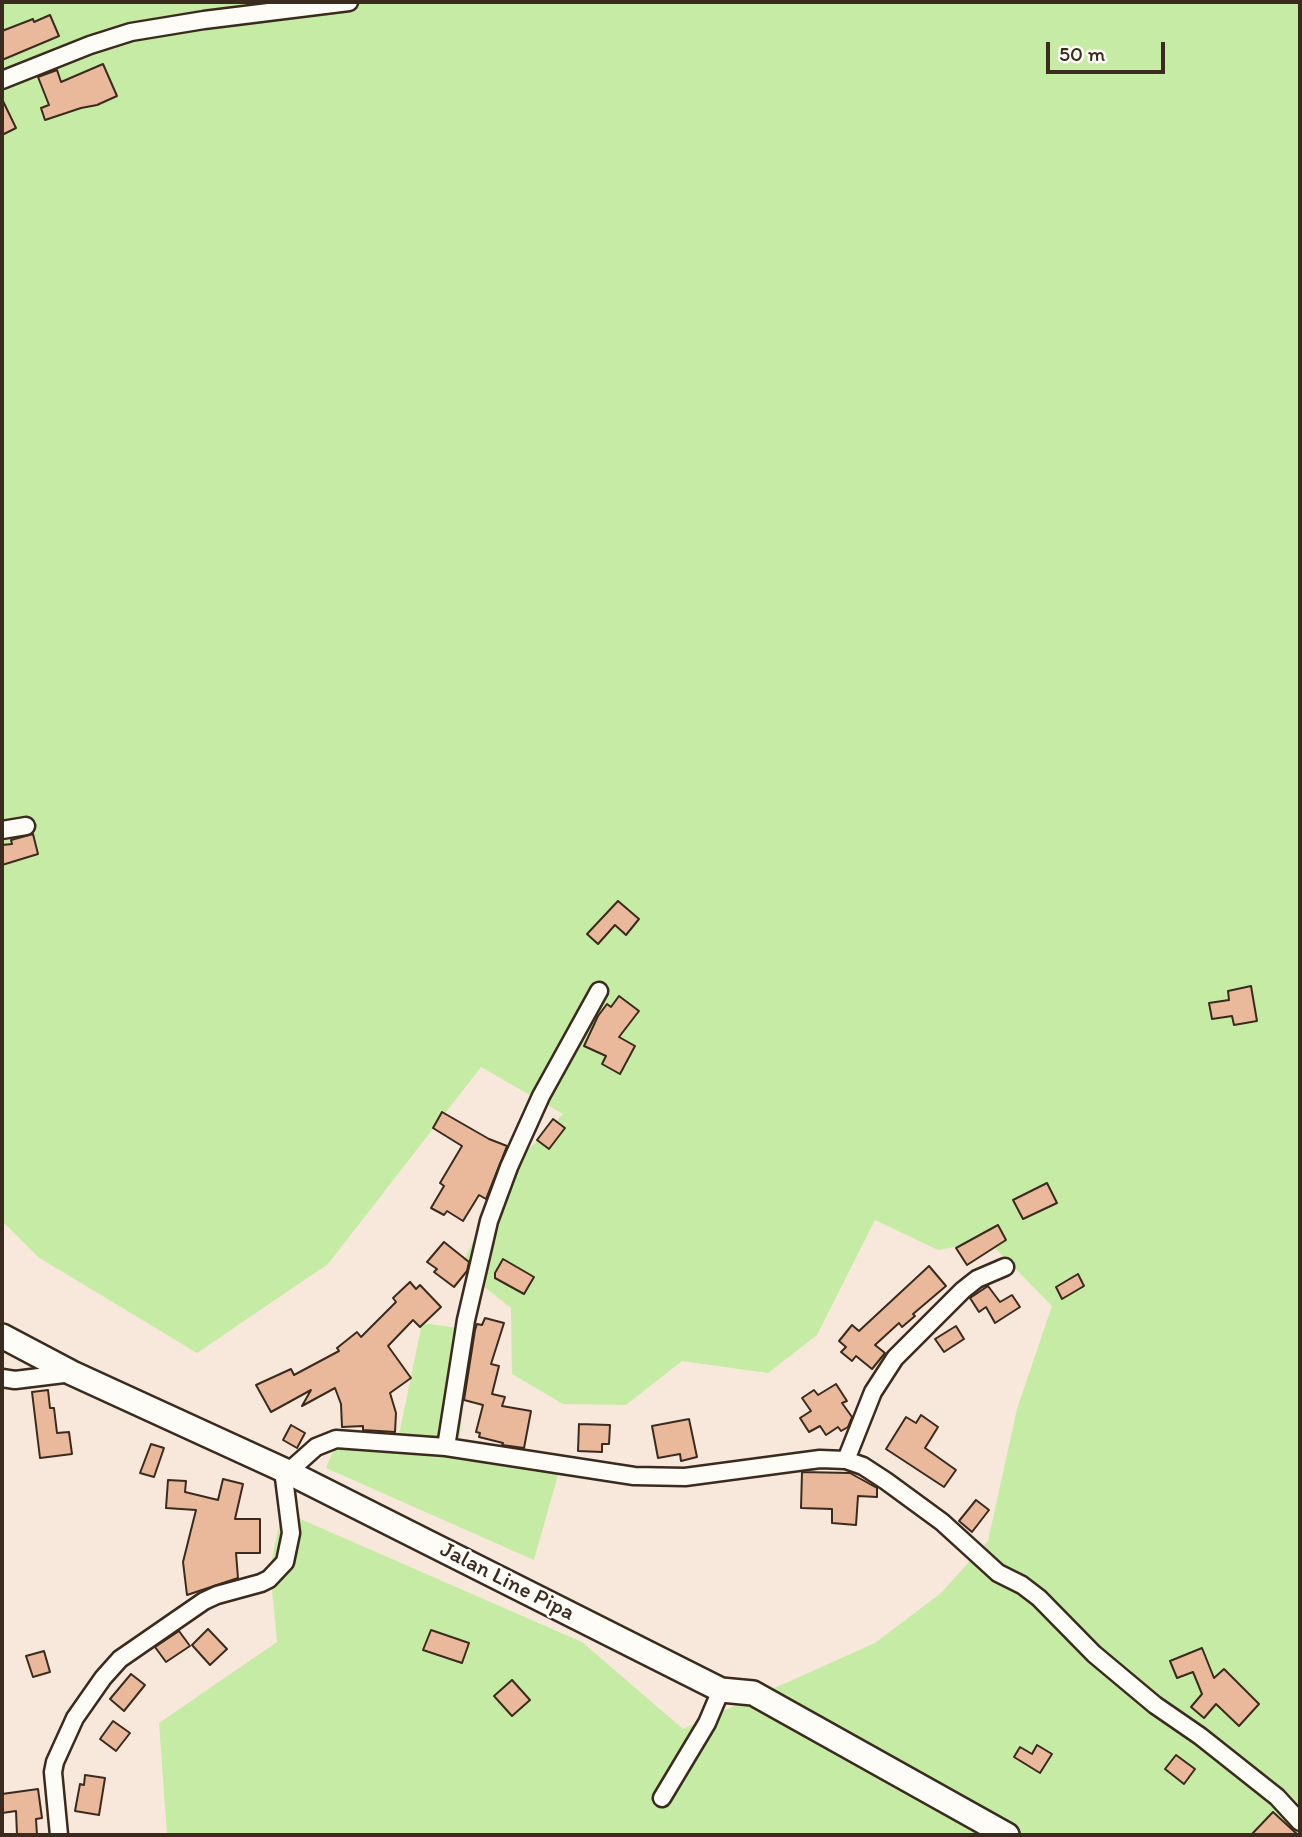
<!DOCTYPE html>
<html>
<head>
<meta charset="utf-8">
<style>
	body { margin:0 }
	#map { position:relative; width:1302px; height:1837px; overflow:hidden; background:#f7e8db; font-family:Itim,sans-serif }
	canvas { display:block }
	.frame { position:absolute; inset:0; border:4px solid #3b2a1e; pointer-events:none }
	.scale { position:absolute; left:1046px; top:42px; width:119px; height:32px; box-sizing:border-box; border:4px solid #3b2a1e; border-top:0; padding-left:9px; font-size:21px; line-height:24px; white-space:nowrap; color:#3b2a1e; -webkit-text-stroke:5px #fdfcf7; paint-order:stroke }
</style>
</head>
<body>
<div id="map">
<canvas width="1302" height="1837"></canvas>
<div class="frame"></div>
<div class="scale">50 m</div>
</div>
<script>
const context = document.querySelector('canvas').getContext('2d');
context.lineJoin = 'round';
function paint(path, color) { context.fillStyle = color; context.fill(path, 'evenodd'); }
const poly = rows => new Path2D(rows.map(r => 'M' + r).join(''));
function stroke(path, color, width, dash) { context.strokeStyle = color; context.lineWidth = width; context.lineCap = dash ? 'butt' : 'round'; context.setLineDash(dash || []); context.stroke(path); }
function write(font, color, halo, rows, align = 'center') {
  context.font = font + ' Itim,sans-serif'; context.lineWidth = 5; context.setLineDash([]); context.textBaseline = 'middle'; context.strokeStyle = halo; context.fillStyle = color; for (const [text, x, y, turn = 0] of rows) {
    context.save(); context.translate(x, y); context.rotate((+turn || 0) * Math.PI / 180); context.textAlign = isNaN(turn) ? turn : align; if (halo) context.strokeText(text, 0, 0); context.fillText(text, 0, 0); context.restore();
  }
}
paint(poly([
	[2,2,1300,2,1300,1835,167,1835,159,1723,277,1642,270,1568,282,1511,582,1642,683,1729,875,1643,941,1593,988,1541,1017,1409,1052,1306,988,1241,938,1250,875,1220,817,1335,768,1373,682,1361,626,1405,563,1404,512,1374,511,1308,460,1268,508,1171,563,1114,481,1067,328,1264,197,1353,38,1257,2,1221],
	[422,1323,472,1330,459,1442,559,1471,534,1560,326,1468,339,1437,398,1440]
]), '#c6eba5');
const building = poly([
	[50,15,59,36,2,60,2,31,33,19,34,22,50,15],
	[103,64,117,96,97,105,81,108,45,120,41,108,49,105,38,77,57,70,61,82,103,64],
	[2,99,16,128,2,135,2,99],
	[33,834,38,854,2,865,2,845,12,844,11,840,33,834],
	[618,901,639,919,626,935,615,925,598,944,587,934,618,901],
	[1251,986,1257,1021,1234,1025,1232,1016,1212,1019,1209,1003,1229,1000,1228,991,1251,986],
	[619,996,639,1011,619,1037,635,1046,620,1074,602,1064,606,1056,584,1046,598,1016,607,1004,611,1007,619,996],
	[442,1112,489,1139,507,1146,486,1199,479,1195,463,1221,447,1211,444,1215,431,1208,444,1186,440,1183,462,1146,433,1128,442,1112],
	[553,1119,565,1128,549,1149,537,1140,553,1119],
	[1047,1183,1057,1203,1023,1219,1013,1200,1047,1183],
	[998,1225,1006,1240,967,1265,956,1248,998,1225],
	[444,1242,469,1262,467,1271,454,1287,434,1272,437,1269,427,1262,444,1242],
	[503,1259,534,1277,524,1294,495,1278,495,1273,503,1259],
	[929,1266,946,1286,913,1314,915,1316,902,1327,899,1323,875,1345,885,1353,872,1369,856,1356,852,1361,841,1352,846,1347,839,1341,852,1325,859,1331,929,1266],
	[1078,1274,1084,1286,1062,1299,1056,1287,1078,1274],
	[410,1282,416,1289,420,1285,441,1307,420,1327,413,1320,388,1346,411,1378,390,1393,396,1413,395,1432,363,1430,363,1426,342,1427,341,1404,335,1388,302,1406,311,1390,271,1412,256,1385,291,1369,294,1375,339,1351,337,1348,357,1332,361,1337,396,1302,393,1298,410,1282],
	[988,1286,1000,1302,1012,1295,1020,1307,995,1323,986,1307,979,1312,970,1298,988,1286],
	[485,1318,504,1323,491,1364,499,1366,492,1394,505,1397,502,1406,531,1411,524,1448,502,1445,503,1443,479,1437,480,1433,476,1432,483,1405,464,1400,475,1330,477,1324,482,1325,485,1318],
	[956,1326,964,1339,944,1352,935,1339,956,1326],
	[836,1384,847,1401,842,1403,852,1417,848,1427,841,1431,838,1427,826,1435,820,1426,809,1432,800,1418,811,1411,802,1398,814,1390,818,1395,836,1384],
	[48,1390,50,1408,54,1408,57,1433,69,1432,72,1454,40,1458,32,1392,48,1390],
	[921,1415,938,1427,925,1448,956,1470,944,1487,886,1449,906,1417,916,1423,921,1415],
	[689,1419,697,1457,681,1461,680,1454,658,1458,652,1426,689,1419],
	[579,1424,610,1425,609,1444,602,1444,602,1452,578,1451,579,1424],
	[291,1425,305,1433,297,1448,283,1440,291,1425],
	[151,1444,164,1448,154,1477,140,1473,151,1444],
	[802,1472,850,1473,877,1488,877,1497,858,1496,856,1525,832,1523,832,1509,801,1508,802,1472],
	[223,1479,243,1484,235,1519,260,1519,260,1553,236,1553,238,1578,187,1595,183,1562,196,1510,166,1508,168,1480,186,1481,185,1492,218,1500,223,1479],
	[976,1500,989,1510,972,1532,959,1521,976,1500],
	[208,1629,227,1649,210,1665,192,1645,208,1629],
	[431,1630,469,1643,462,1663,423,1650,431,1630],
	[179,1631,190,1646,166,1662,155,1647,179,1631],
	[1202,1648,1214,1678,1224,1669,1259,1704,1239,1726,1216,1704,1204,1718,1191,1707,1202,1694,1193,1672,1177,1678,1170,1661,1202,1648],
	[44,1651,50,1672,33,1677,26,1656,44,1651],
	[131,1674,145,1685,124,1711,110,1699,131,1674],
	[512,1680,530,1700,512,1716,494,1696,512,1680],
	[113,1721,130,1733,116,1751,100,1739,113,1721],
	[1037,1745,1052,1754,1040,1773,1014,1757,1020,1747,1032,1754,1037,1745],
	[1176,1755,1195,1769,1184,1784,1165,1769,1176,1755],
	[85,1775,105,1778,99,1815,75,1811,80,1784,84,1785,85,1775],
	[38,1789,42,1818,36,1819,37,1835,17,1835,16,1811,2,1813,2,1794,38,1789],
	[1273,1812,1298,1835,1251,1835,1273,1812]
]);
paint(building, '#eab99b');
stroke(building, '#3b2a1e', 2);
const street = poly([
	[2,80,90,45,131,32,204,20,349,2],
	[2,830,26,826],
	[2,1378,15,1380,72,1373],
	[446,1447,466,1320,489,1221,509,1167,541,1096,599,991],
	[846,1460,873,1392,895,1358,963,1290,977,1279,1005,1267],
	[288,1472,316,1447,336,1439,446,1447,634,1476,685,1477,820,1459,846,1460,863,1466,886,1481,942,1522,998,1573,1022,1585,1039,1598,1094,1654,1155,1705,1200,1736,1277,1797,1300,1822],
	[662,1798,707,1723,721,1690],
	[59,1835,53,1772,55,1762,75,1718,103,1678,120,1659,204,1601,217,1595,261,1583,269,1579,285,1562,291,1533,283,1470]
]);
const secondary = poly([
	[2,1336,72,1373,288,1472,721,1690,753,1693,1007,1835]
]);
stroke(street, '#3b2a1e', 21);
stroke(secondary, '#3b2a1e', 28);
stroke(street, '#fdfcf7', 16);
stroke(secondary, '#fdfcf7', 23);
write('23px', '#3b2a1e', '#fdfcf7', [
	["Jalan Line Pipa",507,1582,27]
]);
</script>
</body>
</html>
